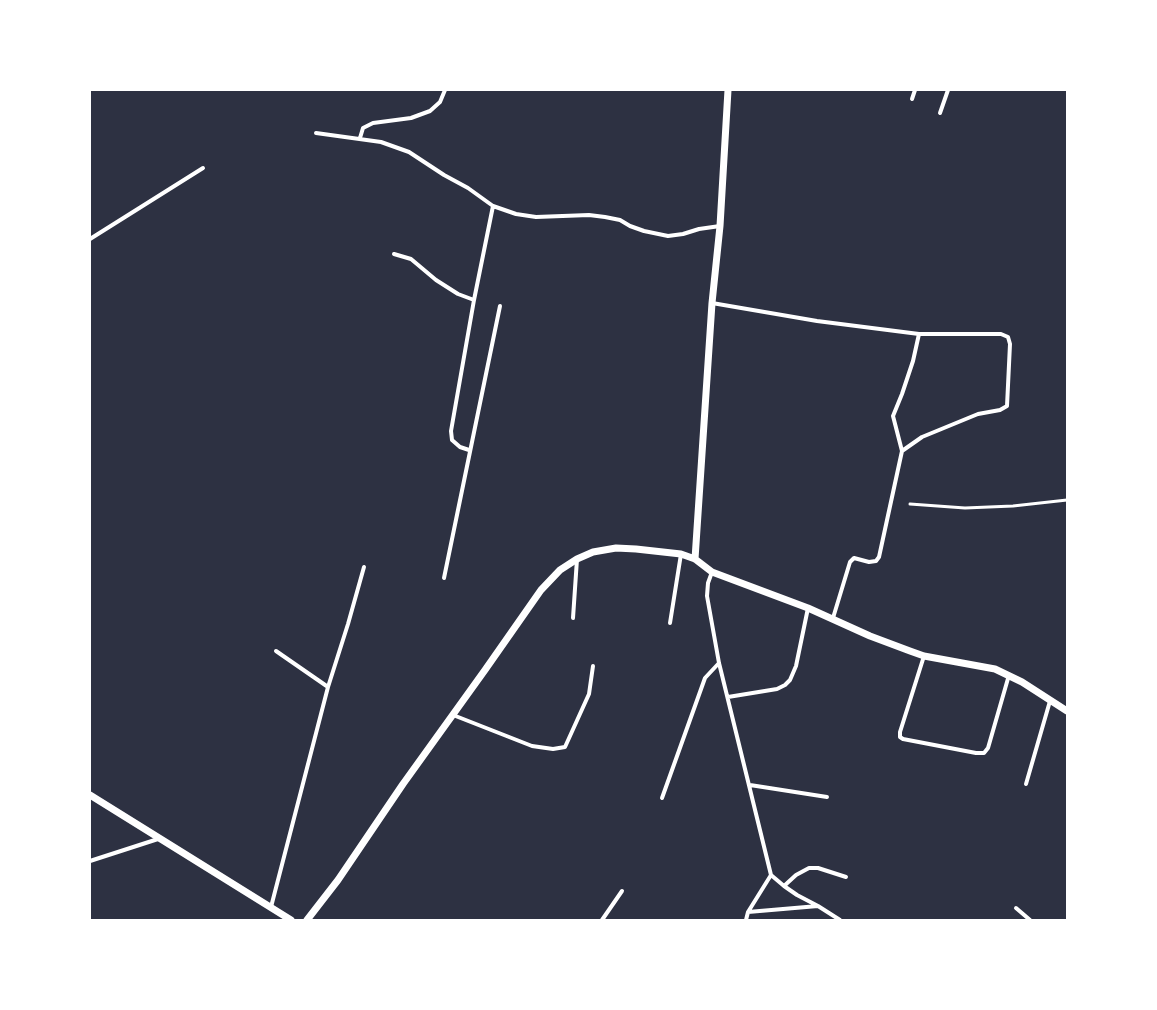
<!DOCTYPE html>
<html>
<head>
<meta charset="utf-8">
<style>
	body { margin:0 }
	#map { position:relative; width:1157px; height:1010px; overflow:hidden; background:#2d3142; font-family:Raleway,sans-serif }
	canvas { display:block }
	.frame { position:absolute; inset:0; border:91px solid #fff; pointer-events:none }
</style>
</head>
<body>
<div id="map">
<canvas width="1157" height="1010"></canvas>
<div class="frame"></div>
</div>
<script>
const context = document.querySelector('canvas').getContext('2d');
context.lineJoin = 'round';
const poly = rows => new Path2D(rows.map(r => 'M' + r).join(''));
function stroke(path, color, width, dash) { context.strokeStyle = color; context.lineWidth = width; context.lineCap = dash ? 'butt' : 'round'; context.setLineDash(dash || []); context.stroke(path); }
stroke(poly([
	[910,504,965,508,1013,506,1067,500]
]), '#fff', 3);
stroke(poly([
	[912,99,915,90],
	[940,113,948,90],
	[316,133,381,142,409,152,444,175,468,188,493,206,516,214,536,217,589,215,605,217,620,220,630,226,644,231,668,236,683,234,699,229,720,226],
	[360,138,363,128,373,123,411,118,430,111,440,102,445,90],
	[90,239,203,168],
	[394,254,411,259,436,280,458,294,474,300],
	[712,303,817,321,919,334,1001,334,1008,337,1010,344,1007,406,1000,410,978,414,922,437,902,451,893,416,902,394,913,361,919,334],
	[469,450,460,447,452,440,451,431,474,300,493,206],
	[712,572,708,583,707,596,719,663,771,875],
	[444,578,500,306],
	[573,618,577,559],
	[833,618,850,562,854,558,869,562,876,561,879,557,902,451],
	[670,623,681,554],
	[276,651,328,687],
	[924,656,900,732,900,737,903,739,976,753,984,753,988,748,1009,675],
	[728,697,777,689,785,685,790,680,796,666,808,608],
	[453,715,532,746,553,749,565,747,589,694,593,666],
	[1026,784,1050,701],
	[750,785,827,797],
	[662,798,705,678,719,663],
	[90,861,158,839],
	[771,875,784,886,797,895,818,906,840,920],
	[784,886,796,875,809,868,818,868,846,877],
	[271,907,328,687,348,624,364,567],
	[1016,908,1030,920],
	[748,912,818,906],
	[602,920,622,891],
	[746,920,748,912,771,875]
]), '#fff', 4);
stroke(poly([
	[695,559,712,303,720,226,728,90],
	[90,795,291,920],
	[307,920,338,880,403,784,485,670,541,590,560,570,577,559,593,552,616,548,636,549,681,554,695,559,712,572,808,608,870,636,910,651,924,656,995,669,1022,682,1067,711]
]), '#fff', 7);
</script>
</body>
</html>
